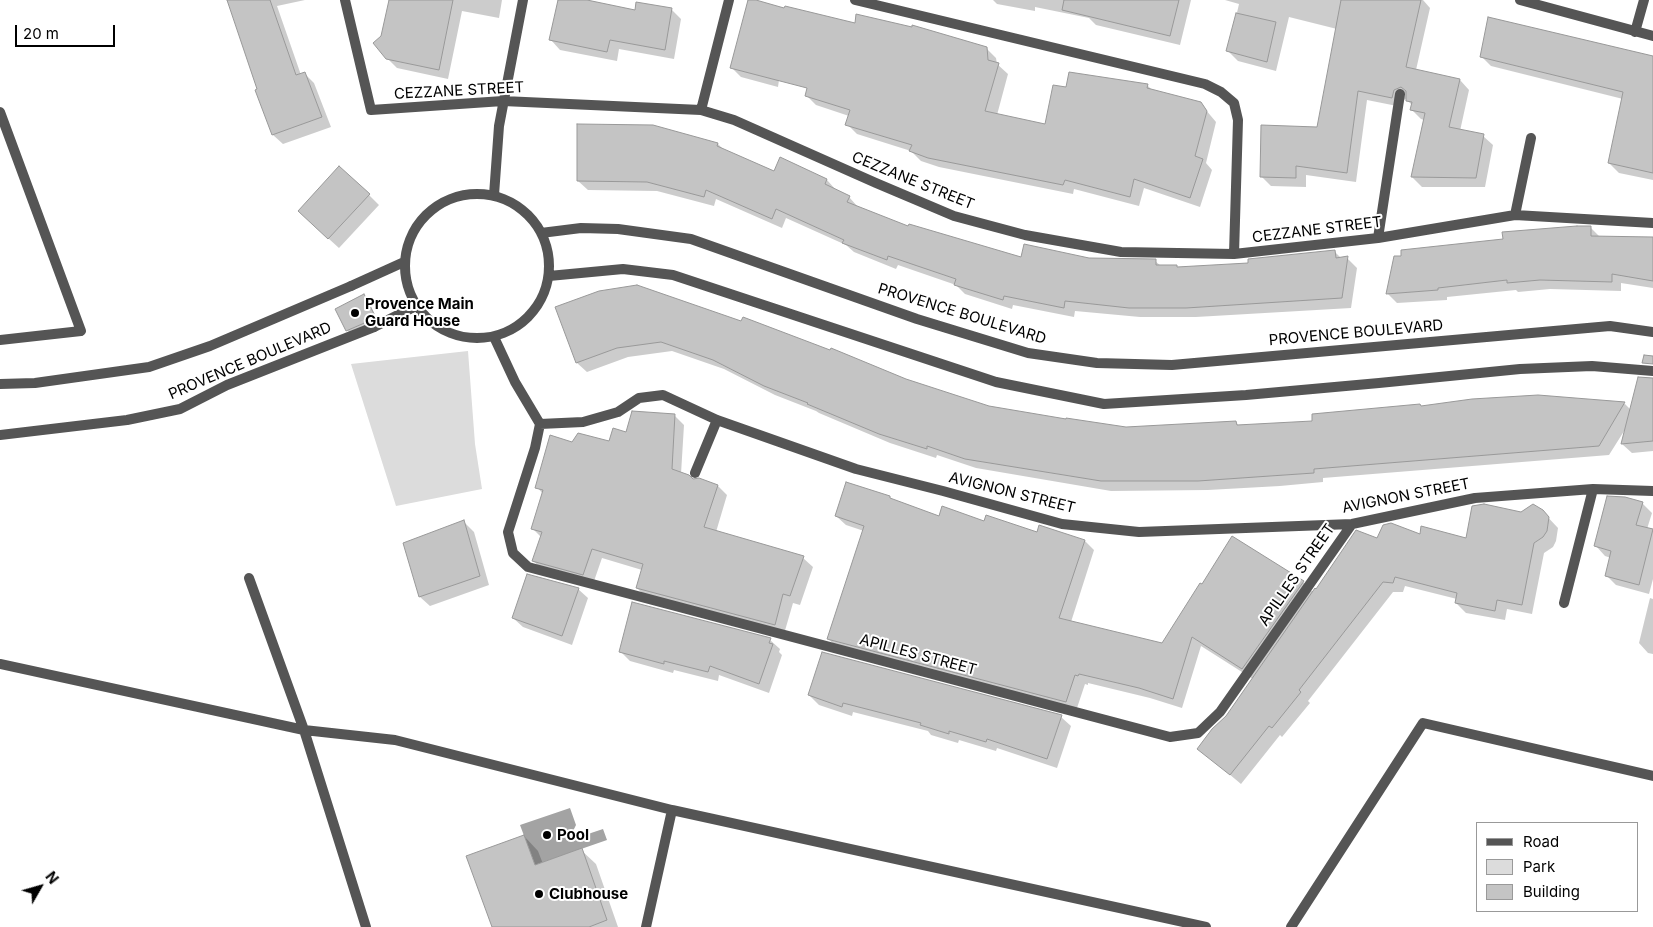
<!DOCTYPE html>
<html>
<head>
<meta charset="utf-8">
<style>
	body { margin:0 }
	#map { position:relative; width:1653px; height:927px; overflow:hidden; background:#fff; font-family:Inter,sans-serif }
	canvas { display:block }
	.legend { position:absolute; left:1476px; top:822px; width:162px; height:90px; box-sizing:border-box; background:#fff; border:1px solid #999; margin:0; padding:6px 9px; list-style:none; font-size:15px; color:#000 }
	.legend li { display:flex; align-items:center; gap:10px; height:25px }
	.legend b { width:25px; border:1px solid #999 }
	.north { position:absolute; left:15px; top:862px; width:50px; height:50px; -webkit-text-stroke:4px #fff; paint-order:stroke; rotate:52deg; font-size:14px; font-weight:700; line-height:20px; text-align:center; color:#000 }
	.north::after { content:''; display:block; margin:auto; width:18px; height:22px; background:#000; clip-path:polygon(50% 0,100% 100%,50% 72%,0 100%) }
	.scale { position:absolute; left:15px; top:25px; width:100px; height:22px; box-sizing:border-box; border:2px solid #000; border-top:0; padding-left:6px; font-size:15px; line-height:18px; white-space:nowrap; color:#000; -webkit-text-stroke:4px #fff; paint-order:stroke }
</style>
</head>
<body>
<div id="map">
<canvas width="1653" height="927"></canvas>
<ul class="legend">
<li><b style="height:6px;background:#555"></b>Road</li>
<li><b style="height:14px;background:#dcdcdc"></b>Park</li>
<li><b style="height:14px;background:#c4c4c4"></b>Building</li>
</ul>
<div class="north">N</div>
<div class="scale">20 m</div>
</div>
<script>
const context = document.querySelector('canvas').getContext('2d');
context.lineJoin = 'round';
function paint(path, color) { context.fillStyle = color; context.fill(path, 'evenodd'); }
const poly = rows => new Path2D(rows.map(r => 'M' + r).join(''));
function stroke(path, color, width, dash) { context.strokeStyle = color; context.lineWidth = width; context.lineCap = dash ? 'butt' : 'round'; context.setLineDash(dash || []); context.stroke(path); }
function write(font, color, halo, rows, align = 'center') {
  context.font = font + ' Inter,sans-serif'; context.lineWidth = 4; context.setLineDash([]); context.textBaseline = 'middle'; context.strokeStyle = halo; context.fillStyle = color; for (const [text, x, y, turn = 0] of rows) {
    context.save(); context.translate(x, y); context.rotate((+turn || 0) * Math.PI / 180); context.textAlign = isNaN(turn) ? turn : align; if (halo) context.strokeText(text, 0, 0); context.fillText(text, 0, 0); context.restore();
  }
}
paint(poly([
	[468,351,475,444,482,489,396,506,351,364]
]), '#dcdcdc');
paint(poly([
	[570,808,576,825,570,837,573,839,603,829,607,840,535,865,520,825]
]), '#a3a3a3');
paint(poly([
	[228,0,305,0,277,6,301,75,305,74,314,83,331,127,283,144,273,135,257,91,259,90],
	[390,0,502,0,499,18,462,11,448,79,397,68,387,58,383,37],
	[559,0,580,0,636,11,671,9,681,19,674,59,619,49,617,61,560,50,551,40],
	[749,0,788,17,778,87,741,77,732,68],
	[993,0,1191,0,1180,45,1096,25,1089,18,1035,7,1035,11,997,4],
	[1225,0,1423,0,1430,8,1416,70,1460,80,1469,90,1460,131,1483,136,1493,145,1485,187,1422,187,1412,177,1424,120,1421,119,1411,109,1412,105,1407,100,1407,98,1404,100,1402,107,1367,100,1356,182,1306,175,1306,187,1271,186,1261,176,1318,128,1337,29,1289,17,1276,71,1238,61,1228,51,1239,4],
	[856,24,986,48,996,58,997,64,1008,74,997,115,1046,125,1067,89,1147,85,1153,91,1200,103,1216,122,1206,163,1212,170,1200,207,1144,188,1139,206,1074,189,1073,194,939,167,921,161,911,151,857,134,847,124,849,116,816,105,806,95],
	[1481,56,1653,60,1653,180,1619,173,1609,163,1623,99,1491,66],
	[653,127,718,144,725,151,774,173,780,159,827,180,836,190,849,197,858,207,909,228,1022,259,1155,261,1161,266,1176,266,1179,268,1250,264,1334,251,1341,258,1347,258,1357,268,1351,308,1196,317,1140,317,1075,311,1074,317,1013,305,1012,309,965,294,956,285,898,265,896,269,854,252,846,245,786,218,782,228,716,199,714,206,657,191,588,190,578,181],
	[369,195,379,205,339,248,309,221],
	[1591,228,1600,237,1653,238,1653,288,1621,283,1621,291,1550,289,1518,292,1516,290,1447,297,1447,300,1397,303,1387,293,1504,240],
	[363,295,368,300,379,323,352,335,347,330],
	[557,308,906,380,989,407,1067,420,1126,428,1236,423,1239,426,1314,422,1422,407,1538,396,1625,404,1631,410,1653,400,1653,451,1632,453,1622,444,1626,428,1609,455,1323,478,1323,482,1280,486,1208,490,1111,491,976,468,937,455,936,458,890,443,819,413,816,411,775,395,724,369,672,351,628,357,587,372,577,363],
	[674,415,684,425,681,474,693,481,718,486,727,495,716,532,803,558,813,567,800,605,793,603,784,634,647,598,637,588,642,570,602,558,593,584,543,570,533,561,541,537,533,529,543,494,537,487,573,443,610,443,627,434],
	[889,497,893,501,939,518,984,523,1038,534,1085,541,1094,550,1071,622,1162,644,1303,582,1314,593,1378,540,1420,535,1467,539,1521,514,1542,511,1558,528,1556,541,1553,547,1544,553,1532,614,1507,609,1505,620,1466,613,1456,603,1457,599,1405,586,1403,592,1393,592,1308,701,1310,703,1282,737,1280,735,1241,784,1198,748,1226,717,1253,679,1201,646,1182,708,1150,698,1088,683,1088,685,1085,684,1076,711,838,648,828,639,864,531,846,525,836,516],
	[1642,503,1652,513,1647,529,1653,531,1653,579,1649,594,1616,585,1607,576,1611,558,1605,556,1596,546],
	[464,522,474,532,489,585,430,606,420,597,404,544],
	[578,589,588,598,572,645,523,627,513,618],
	[1650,598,1653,599,1653,654,1648,653,1639,643],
	[770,640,780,649,779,652,782,655,769,693,719,675,718,681,674,670,673,673,630,661,620,651],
	[809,695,1061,717,1071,726,1057,768,997,748,996,751,959,740,958,743,931,735,928,731,853,712,852,716,819,705],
	[524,836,538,851,543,864,581,850,596,864,618,927,493,927]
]), '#0003');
const building = poly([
	[227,0,270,0,296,75,305,72,322,117,272,135,255,90,257,89,227,0],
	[389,0,453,0,439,70,386,59,373,43,381,36,389,0],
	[558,0,587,0,635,10,636,2,672,8,665,50,610,40,607,52,549,40,558,0],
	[748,0,756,0,784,8,785,6,855,23,856,14,912,27,912,25,987,47,988,60,999,63,985,111,1045,124,1053,85,1066,87,1069,72,1148,84,1147,88,1201,102,1207,111,1195,156,1203,159,1190,198,1134,179,1130,197,1065,180,1063,185,928,158,909,151,912,145,845,125,850,110,805,96,807,88,730,68,748,0],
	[1064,0,1179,0,1170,36,1062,10,1064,0],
	[1341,0,1421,0,1406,67,1460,79,1449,127,1484,134,1476,178,1411,177,1425,113,1410,110,1412,102,1406,101,1406,91,1401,87,1394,90,1392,98,1358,91,1347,173,1296,166,1296,178,1260,177,1261,125,1317,127,1341,0],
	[1236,13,1276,22,1267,62,1226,51,1236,13],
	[1488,17,1653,56,1653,173,1608,163,1623,92,1480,57,1488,17],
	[577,124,653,125,718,143,717,146,774,171,780,157,827,179,825,184,850,196,847,202,908,226,909,224,1021,257,1024,244,1089,258,1156,259,1156,265,1177,265,1177,267,1248,263,1248,259,1335,250,1336,258,1348,256,1342,298,1186,308,1129,308,1065,301,1064,308,1004,296,1003,300,954,285,956,279,888,256,887,260,842,243,844,240,776,209,772,219,706,190,704,197,647,182,577,181,577,124],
	[339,166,370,194,328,239,298,211,339,166],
	[1577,226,1591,226,1591,236,1653,237,1653,281,1612,274,1612,282,1540,280,1507,283,1507,280,1438,288,1438,290,1386,294,1394,256,1401,256,1401,250,1503,239,1502,232,1577,226],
	[637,285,741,321,743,317,830,350,831,348,906,379,989,406,1066,419,1066,418,1126,427,1236,421,1237,425,1312,421,1312,414,1420,404,1421,406,1472,399,1538,395,1625,402,1599,446,1314,469,1314,473,1270,476,1198,481,1101,481,965,459,927,446,927,449,879,434,807,404,808,403,764,386,713,360,661,342,617,348,576,363,555,307,599,291,637,285],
	[364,294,376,318,346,331,335,309,364,294],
	[1644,355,1653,356,1653,364,1642,363,1644,355],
	[1638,377,1653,378,1653,441,1621,444,1638,377],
	[632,411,675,414,672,469,689,475,693,479,699,478,718,485,704,527,804,556,790,596,783,594,775,625,636,588,643,564,592,549,583,575,532,561,542,532,531,529,543,490,535,488,550,435,572,442,578,433,609,441,613,428,626,432,632,411],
	[846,482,890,496,890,498,939,516,942,506,984,521,986,515,1037,532,1039,525,1085,540,1059,618,1162,643,1200,583,1202,584,1232,536,1304,581,1242,669,1192,637,1173,699,1139,688,1079,674,1078,676,1075,675,1066,702,827,639,864,526,835,516,846,482],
	[1607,496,1625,497,1643,502,1636,525,1653,529,1639,585,1605,576,1611,551,1594,546,1607,496],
	[1484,504,1521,512,1533,504,1543,510,1549,517,1547,531,1543,537,1534,543,1522,605,1497,600,1495,611,1455,603,1457,593,1395,577,1393,583,1383,582,1299,690,1301,692,1272,728,1269,726,1230,775,1197,749,1212,729,1226,716,1315,588,1316,589,1356,530,1377,538,1383,525,1391,523,1420,534,1421,526,1466,538,1472,506,1484,504],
	[464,520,480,576,419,597,403,543,464,520],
	[527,574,579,588,562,636,512,618,527,574],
	[632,602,771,638,769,643,773,644,759,684,710,666,708,672,664,661,664,664,619,652,632,602],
	[822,652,1062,715,1047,759,987,739,986,742,949,731,949,734,920,725,921,723,843,703,842,707,808,695,822,652],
	[524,835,535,865,582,848,607,920,589,927,492,927,466,856,524,835]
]);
paint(building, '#c4c4c4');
stroke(building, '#999', 1);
stroke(poly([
	[0,112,81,331,0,340]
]), '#555', 10);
stroke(poly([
	[345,0,371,110,503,101,701,110,734,120,876,183,954,216,1025,235,1121,252,1234,254,1378,238,1515,215,1653,223],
	[855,0,1205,84,1221,92,1234,103,1238,120,1234,254],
	[1520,0,1653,36],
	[1635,32,1644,0],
	[701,110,729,0],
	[494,195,499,126,523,0],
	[1515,215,1531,138],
	[1378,238,1400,94],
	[494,337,515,382,540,424],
	[0,384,35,383,149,367,210,346,351,286],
	[540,424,583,422,618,412,639,398,663,395,717,420,856,469,943,491,1062,524,1139,532,1352,524,1475,498,1593,489,1653,491],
	[540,424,535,448,508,532,513,553,528,567,1170,737,1198,733,1220,712,1352,524],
	[0,435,127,420,180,409,227,385,374,327],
	[695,473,717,420],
	[249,578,304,730,366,927],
	[1564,603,1593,489],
	[0,664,304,730,395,740,672,810,1206,927],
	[646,927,672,810],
	[1291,927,1423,723,1653,776]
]), '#555', 10);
stroke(poly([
	'405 266a72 72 0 1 1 144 0a72 72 0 1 1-144 0Z',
	[541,233,581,228,618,229,691,239,917,319,1028,353,1097,363,1172,365,1610,326,1653,332],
	[549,276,623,269,673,275,996,382,1104,404,1246,395,1379,383,1520,369,1592,366,1653,371],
	[351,286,404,262],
	[374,327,416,306]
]), '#555', 10);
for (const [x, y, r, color] of [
	[355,313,5,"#000"],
	[547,835,5,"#000"],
	[539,894,5,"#000"]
]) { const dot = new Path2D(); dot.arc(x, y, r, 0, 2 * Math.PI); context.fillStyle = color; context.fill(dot); stroke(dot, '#fff', 2); }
write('15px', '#000', '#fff', [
	["CEZZANE STREET",459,91,-3],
	["CEZZANE STREET",913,181,22],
	["CEZZANE STREET",1317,230,-7],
	["PROVENCE BOULEVARD",962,314,17],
	["PROVENCE BOULEVARD",1356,333,-5],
	["PROVENCE BOULEVARD",250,361,-23],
	["AVIGNON STREET",1012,493,14],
	["AVIGNON STREET",1406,496,-11],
	["APILLES STREET",1297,575,-55],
	["APILLES STREET",918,655,15]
]);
write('bold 15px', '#000', '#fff', [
	["Provence Main",365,304],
	["Guard House",365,321],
	["Pool",557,835],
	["Clubhouse",549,894]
], 'left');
</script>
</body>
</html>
